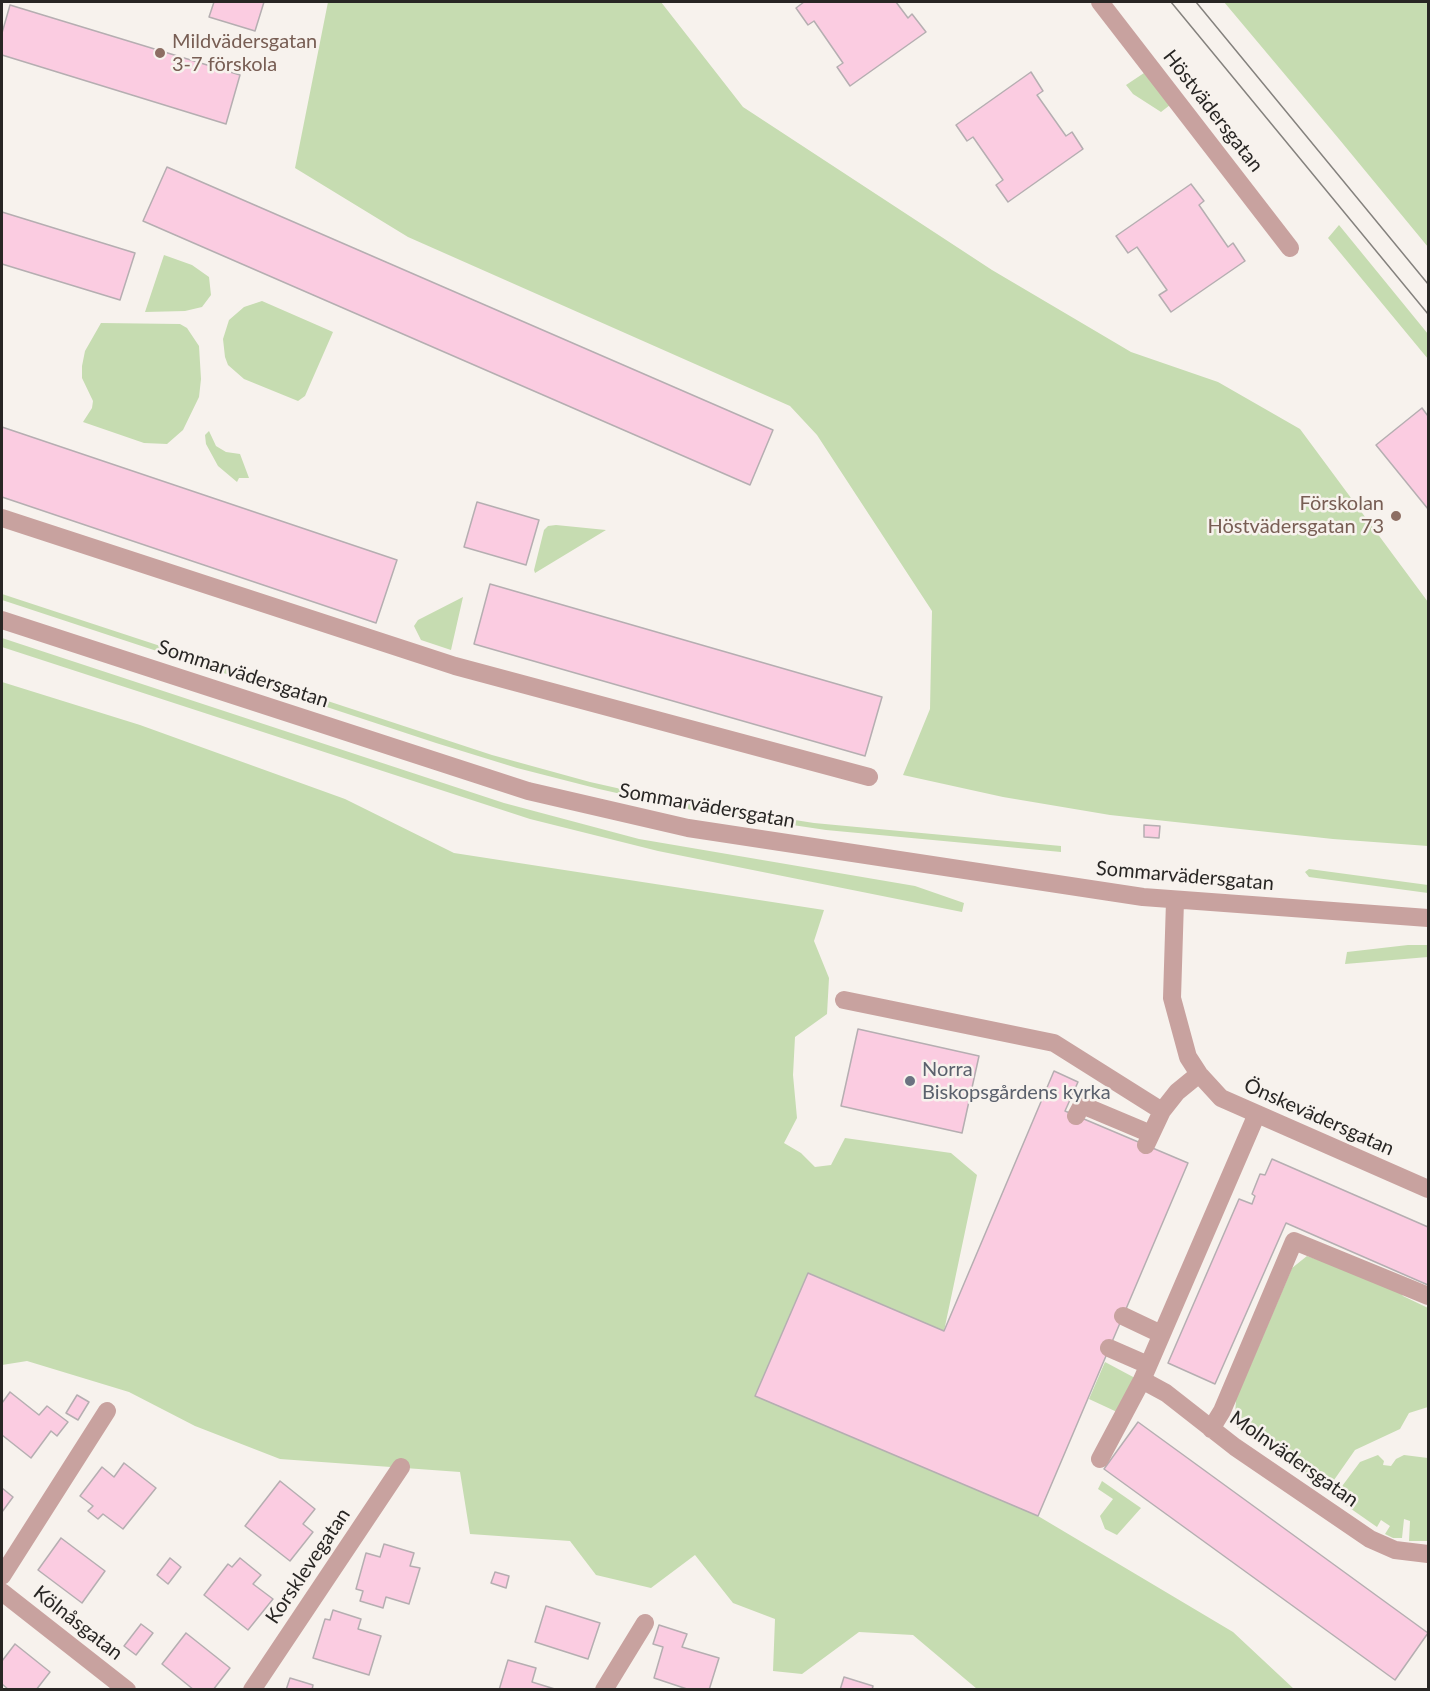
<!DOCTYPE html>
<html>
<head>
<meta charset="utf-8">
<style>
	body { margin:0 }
	#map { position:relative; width:1430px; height:1691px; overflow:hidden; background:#f7f2ed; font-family:Lato,sans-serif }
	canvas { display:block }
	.frame { position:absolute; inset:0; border:3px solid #282624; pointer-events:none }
</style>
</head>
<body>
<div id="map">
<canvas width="1430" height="1691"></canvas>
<div class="frame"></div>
</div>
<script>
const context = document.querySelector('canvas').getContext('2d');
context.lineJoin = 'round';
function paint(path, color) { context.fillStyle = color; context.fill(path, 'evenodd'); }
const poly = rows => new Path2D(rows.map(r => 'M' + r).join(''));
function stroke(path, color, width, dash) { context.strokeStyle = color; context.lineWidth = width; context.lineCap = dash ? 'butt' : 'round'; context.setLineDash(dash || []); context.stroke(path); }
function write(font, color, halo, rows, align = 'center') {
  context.font = font + ' Lato,sans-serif'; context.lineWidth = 5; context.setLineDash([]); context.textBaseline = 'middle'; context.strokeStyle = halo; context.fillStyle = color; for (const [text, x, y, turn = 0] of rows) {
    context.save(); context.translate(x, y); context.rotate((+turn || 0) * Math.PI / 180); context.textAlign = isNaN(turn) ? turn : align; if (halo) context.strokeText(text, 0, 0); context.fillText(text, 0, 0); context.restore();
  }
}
paint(poly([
	[328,2,661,2,743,107,992,270,1131,352,1218,382,1300,429,1428,602,1428,846,1333,839,1110,815,1003,797,903,775,930,709,932,611,817,435,790,406,408,237,295,168],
	[1224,2,1428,2,1428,247,1339,139],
	[1144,73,1170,105,1161,112,1133,94,1126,85],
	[1339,225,1428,334,1428,359,1328,238],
	[164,255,192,265,209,277,211,295,202,307,185,311,145,312],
	[262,301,333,332,305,396,298,401,244,379,228,365,225,357,223,339,229,320,244,307],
	[101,323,180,324,187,328,199,346,201,379,199,397,183,430,167,444,144,443,83,422,92,408,93,401,82,378,82,366,85,351],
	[209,431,216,446,226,452,240,454,249,478,239,478,237,482,218,466,206,444,205,435],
	[556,525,606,530,535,573,534,570,544,530,548,526],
	[2,594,492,755,590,782,679,802,750,813,814,823,1061,846,1061,852,826,830,692,810,599,789,517,768,436,743,2,600],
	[463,597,451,650,421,640,414,626,418,620],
	[2,638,504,803,639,839,915,886,964,903,962,912,658,851,530,819,2,647],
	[2,682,140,725,345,799,454,853,824,910,814,941,829,978,827,1014,795,1037,793,1075,797,1118,784,1143,801,1153,815,1167,831,1165,845,1138,951,1153,977,1175,944,1331,808,1273,755,1396,1038,1516,1233,1632,1294,1689,977,1689,913,1635,859,1632,802,1674,773,1671,775,1619,733,1603,695,1555,651,1588,596,1575,570,1541,470,1534,460,1472,280,1459,195,1426,129,1392,27,1361,2,1365],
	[1309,869,1428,885,1428,893,1309,877,1305,872],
	[1408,945,1428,945,1428,957,1345,964,1347,952],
	[1307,1256,1397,1287,1403,1296,1428,1308,1428,1407,1409,1413,1400,1429,1355,1450,1327,1490,1237,1427,1235,1417,1236,1399,1292,1268],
	[1105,1362,1135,1378,1117,1412,1089,1399],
	[1378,1455,1384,1461,1383,1465,1391,1466,1396,1459,1404,1455,1428,1458,1428,1541,1409,1541,1410,1521,1404,1519,1402,1538,1393,1538,1385,1534,1390,1526,1381,1520,1377,1527,1334,1497,1360,1462],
	[1102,1481,1141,1508,1117,1535,1105,1529,1100,1516,1113,1499,1098,1489]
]), '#c6dcb1');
const building = poly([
	[214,2,264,2,255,31,209,17,214,2],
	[804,2,896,2,908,18,912,14,926,32,850,86,837,67,843,63,814,21,808,25,796,8,804,2],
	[10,5,240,75,226,124,2,55,2,33,10,5],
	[1031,72,1043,91,1037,95,1066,136,1072,132,1083,149,1008,202,996,185,1003,180,973,137,967,141,956,125,1031,72],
	[167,167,773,430,750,485,143,221,167,167],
	[1191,184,1204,201,1199,205,1228,247,1233,243,1245,261,1171,312,1159,295,1167,290,1137,247,1128,253,1116,236,1191,184],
	[2,212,135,253,120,300,2,264,2,212],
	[1422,408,1428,416,1428,509,1376,445,1422,408],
	[2,427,397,560,376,623,2,497,2,427],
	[477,502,539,520,526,565,464,547,477,502],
	[490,584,882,697,865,756,474,644,490,584],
	[1144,825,1160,826,1159,838,1144,837,1144,825],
	[858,1029,979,1056,962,1133,841,1106,858,1029],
	[1054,1071,1078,1082,1065,1111,1188,1163,1038,1516,755,1396,808,1273,944,1331,1054,1071],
	[1272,1159,1428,1227,1428,1285,1286,1223,1215,1384,1168,1363,1239,1199,1252,1204,1255,1196,1252,1194,1260,1174,1265,1175,1272,1159],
	[10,1392,39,1415,47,1406,68,1422,57,1436,51,1431,31,1458,2,1435,2,1403,10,1392],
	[77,1395,89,1402,78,1420,66,1413,77,1395],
	[1138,1422,1428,1633,1395,1680,1104,1469,1138,1422],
	[124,1463,156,1488,123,1529,103,1514,98,1519,88,1511,93,1506,80,1496,102,1467,114,1477,124,1463],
	[280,1481,315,1509,303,1524,313,1532,290,1561,245,1526,280,1481],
	[2,1488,13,1497,2,1512,2,1488],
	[61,1538,105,1571,82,1603,38,1570,61,1538],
	[384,1544,414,1553,410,1566,420,1568,409,1604,386,1597,383,1608,360,1601,363,1591,356,1589,366,1553,380,1557,384,1544],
	[170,1558,181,1567,168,1584,157,1575,170,1558],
	[240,1558,261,1575,253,1584,273,1599,248,1630,204,1595,228,1564,232,1567,240,1558],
	[495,1572,509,1576,506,1588,491,1583,495,1572],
	[546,1606,600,1623,588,1659,535,1642,546,1606],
	[333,1610,361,1619,358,1629,381,1636,369,1675,313,1658,325,1619,330,1620,333,1610],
	[141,1624,153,1633,136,1655,124,1646,141,1624],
	[659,1625,687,1634,682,1647,719,1658,709,1690,690,1690,654,1678,663,1647,653,1644,659,1625],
	[186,1633,230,1668,213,1690,194,1690,162,1664,186,1633],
	[15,1644,50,1672,36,1690,9,1690,2,1684,2,1661,15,1644],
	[508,1660,536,1668,532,1682,558,1690,499,1690,508,1660],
	[844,1677,873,1686,872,1690,840,1690,844,1677],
	[290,1678,313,1685,312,1690,286,1690,290,1678]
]);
paint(building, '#fbcce1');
stroke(building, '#b5aeb1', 1.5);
stroke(poly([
	[1100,2,1290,248],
	[2,518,455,666,869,777],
	[2,620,528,791,688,828,1143,897,1428,918],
	[1175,901,1172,998,1188,1057,1199,1074,1221,1098,1428,1189],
	[844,1000,1054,1043,1162,1111],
	[1076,1116,1082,1105,1151,1134],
	[1146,1145,1162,1111,1177,1092,1199,1074],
	[1123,1316,1161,1334],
	[1109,1348,1148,1365],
	[1142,1380,1166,1393,1235,1447,1370,1539,1395,1550,1428,1554],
	[1211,1429,1222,1411,1294,1241,1428,1296],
	[1100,1459,1142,1380,1256,1116],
	[2,1576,107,1411],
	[2,1592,127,1690],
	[252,1690,401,1467],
	[604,1690,645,1623]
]), '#c8a29f', 18);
stroke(poly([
	[1171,2,1428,314],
	[1196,2,1428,284]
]), '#85827e', 1.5);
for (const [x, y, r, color] of [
	[160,53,6,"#8d6e63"],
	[1396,516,6,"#8d6e63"],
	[910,1081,6,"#6b7280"]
]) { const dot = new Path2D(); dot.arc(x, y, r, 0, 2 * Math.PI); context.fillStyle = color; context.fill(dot); stroke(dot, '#f7f2ed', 2); }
write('20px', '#785e54', '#f7f2ed', [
	["Mildvädersgatan",172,42],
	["3-7 förskola",172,65],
	["Förskolan",1384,504,"right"],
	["Höstvädersgatan 73",1384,527,"right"]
], 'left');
write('20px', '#282624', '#f7f2ed', [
	["Höstvädersgatan",1213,111,52],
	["Sommarvädersgatan",243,674,18],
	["Sommarvädersgatan",707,806,10],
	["Sommarvädersgatan",1185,876,5],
	["Önskevädersgatan",1319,1117,24],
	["Molnvädersgatan",1294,1459,35],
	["Korsklevegatan",308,1566,-56],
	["Kölnåsgatan",78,1623,38]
]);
write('20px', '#5b616d', '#f7f2ed', [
	["Norra",922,1070],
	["Biskopsgårdens kyrka",922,1093]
], 'left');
</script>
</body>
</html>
